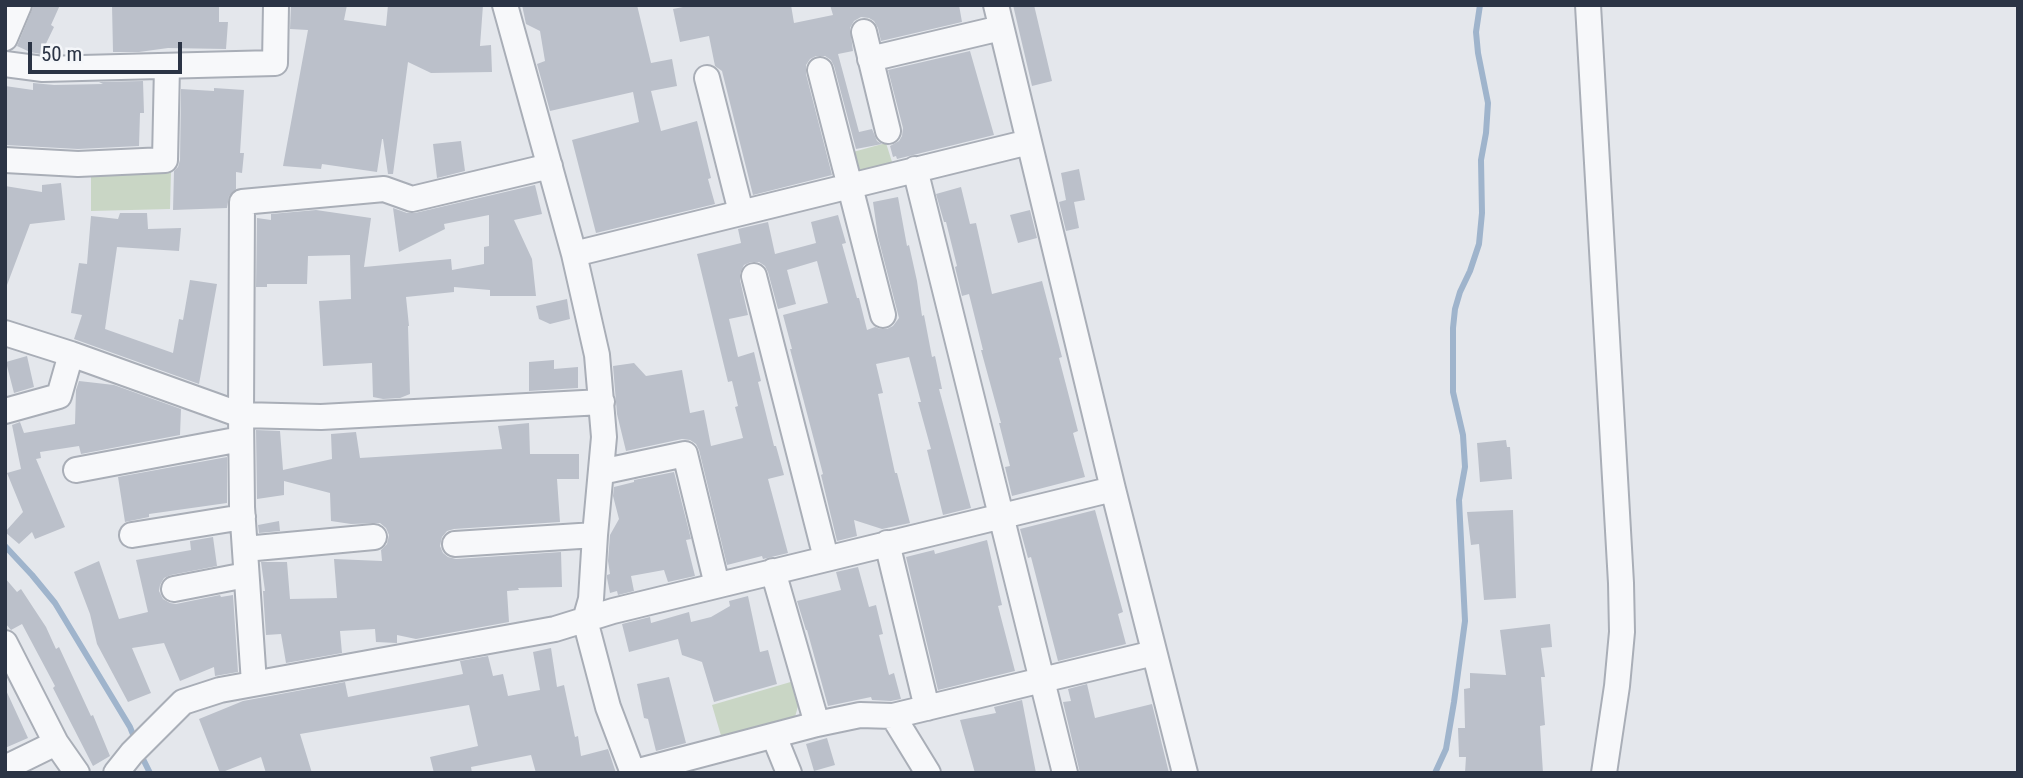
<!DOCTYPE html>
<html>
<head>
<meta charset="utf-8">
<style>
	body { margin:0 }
	#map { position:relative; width:2023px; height:778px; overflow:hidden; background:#e4e7ec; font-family:"Roboto Condensed",sans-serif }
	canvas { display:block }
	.frame { position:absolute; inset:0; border:7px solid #2b3445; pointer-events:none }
	.scale { position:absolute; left:28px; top:42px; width:154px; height:32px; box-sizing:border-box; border:4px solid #2b3445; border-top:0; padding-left:9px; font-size:21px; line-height:24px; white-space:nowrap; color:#2b3445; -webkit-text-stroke:5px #f4f6f9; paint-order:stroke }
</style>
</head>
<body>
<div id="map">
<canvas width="2023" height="778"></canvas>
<div class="frame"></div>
<div class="scale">50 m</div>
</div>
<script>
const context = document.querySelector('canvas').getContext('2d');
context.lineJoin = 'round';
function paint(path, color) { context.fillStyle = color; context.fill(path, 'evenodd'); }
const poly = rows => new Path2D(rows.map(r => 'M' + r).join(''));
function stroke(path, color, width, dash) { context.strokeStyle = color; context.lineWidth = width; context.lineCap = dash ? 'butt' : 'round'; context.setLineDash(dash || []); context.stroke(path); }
paint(poly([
	[886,143,893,165,858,173,853,152],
	[171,171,170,209,91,211,91,173],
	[794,681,800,699,795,717,722,739,712,705]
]), '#c9d6c5');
stroke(poly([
	[5,546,32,575,55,603,130,727,136,742],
	[140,753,150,773],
	[1435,773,1446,749,1454,702,1465,621,1459,500,1465,467,1463,435,1453,392,1453,328,1455,309,1460,292,1470,271,1479,244,1482,213,1481,160,1486,133,1488,103,1478,53,1476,32,1480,5]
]), '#9fb4cc', 6);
paint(poly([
	[34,5,60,5,51,25,54,27,41,54,30,52,17,46],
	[112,5,219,5,219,22,228,22,226,49,168,48,139,52,113,52],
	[291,5,347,5,344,20,386,26,388,5,483,5,480,46,491,45,492,72,431,73,408,62,393,174,388,174,383,139,382,139,377,172,322,164,321,169,283,166,308,30,290,29],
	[522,5,637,5,651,63,672,59,677,86,651,91,661,131,697,121,711,178,708,179,715,204,596,233,572,140,639,122,633,92,550,111,537,64,545,61,540,31,526,24],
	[693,5,791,5,794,23,833,15,830,5,959,5,962,22,881,41,878,28,874,21,869,18,861,17,854,21,850,28,853,51,838,54,859,132,872,129,877,141,882,144,856,149,834,66,831,60,825,56,816,56,810,59,806,65,806,74,832,175,753,195,722,71,715,66,709,36,680,42,673,9],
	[1013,5,1034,5,1052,81,1032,86],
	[970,51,994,135,897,159,896,156,893,157,890,146,899,141,902,136,903,128,888,70],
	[143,81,144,113,140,113,139,146,78,149,5,145,5,86,33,90,33,83,54,85,103,84,99,82],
	[214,88,244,90,240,153,244,153,242,173,236,172,236,189,229,196,227,208,173,210,174,171,178,167,180,160,181,89,214,91],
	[461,141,465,171,437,178,433,144],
	[1079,169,1085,200,1074,202,1079,228,1066,231,1059,202,1066,200,1061,173],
	[61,183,65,220,30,224,7,285,5,285,5,186,42,192,42,185],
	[535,185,542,214,514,220,532,259,536,296,490,296,490,290,454,287,454,292,406,297,409,326,408,326,410,394,400,398,383,399,373,397,372,363,323,366,319,301,351,299,350,255,308,256,307,284,267,284,267,287,256,287,257,218,271,220,271,214,316,210,371,218,364,267,451,259,452,270,484,264,484,247,489,246,489,215,444,224,445,229,399,252,393,208,407,213,415,213],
	[961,187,970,224,976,223,992,294,1042,281,1062,357,1059,358,1078,431,1073,433,1085,477,1012,496,1005,467,1010,466,999,423,1001,423,981,350,983,350,969,294,962,296,955,267,957,266,946,222,944,222,936,194],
	[898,197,907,246,909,245,917,281,922,316,924,315,932,357,935,356,942,389,939,389,971,508,943,515,927,450,931,449,918,402,921,402,909,357,876,364,883,393,878,394,882,413,895,473,897,473,910,523,882,529,854,520,857,536,837,541,821,475,823,474,790,349,792,349,783,315,828,303,817,261,787,270,796,304,778,309,768,272,765,266,759,262,751,262,744,265,740,273,740,280,748,315,729,319,738,357,754,352,761,381,758,382,774,446,776,446,784,475,768,479,788,553,763,559,762,556,727,565,699,450,696,444,690,440,682,439,626,451,617,414,613,366,634,363,646,376,682,370,690,413,704,410,711,446,743,438,735,407,738,406,732,381,728,382,697,254,741,243,738,229,768,222,775,254,816,243,811,222,838,215,846,243,842,244,857,298,859,298,867,330,875,327,880,329,887,329,893,326,899,318,878,237,873,202],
	[1030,210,1037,238,1018,243,1010,215],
	[120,213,147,213,148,229,181,228,179,251,117,247,105,329,173,353,179,319,183,320,190,280,217,284,199,384,74,339,82,315,71,313,79,263,87,264,91,216,118,219],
	[567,299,570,319,550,324,539,319,536,306],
	[27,356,34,387,14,393,6,362],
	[554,360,554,369,578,367,578,388,529,391,529,362],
	[79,381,114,385,181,409,180,435,81,454,79,446,40,452,41,458,36,459,65,527,35,539,32,532,19,544,5,532,23,512,7,473,21,469,12,425,20,422,24,433,75,424,76,390],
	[529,423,530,454,579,454,579,479,557,479,560,522,454,529,447,531,442,537,440,546,443,553,448,557,456,559,561,552,562,587,518,588,519,590,507,591,509,622,416,639,397,635,397,643,376,642,375,629,340,631,342,653,286,663,281,634,266,635,263,591,265,591,261,562,287,562,290,599,337,598,334,559,382,561,381,550,387,544,389,535,386,528,380,523,351,524,331,521,330,493,284,481,284,495,257,499,256,430,280,431,283,470,332,459,331,434,356,432,360,458,502,449,498,426],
	[1506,440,1507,447,1510,447,1512,479,1480,482,1477,443],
	[227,457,227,503,149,514,149,517,125,522,118,477],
	[674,472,691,539,686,540,695,576,668,582,664,570,631,576,634,591,618,595,617,591,610,593,607,578,607,575,610,574,608,561,610,535,619,519,613,496,614,487,634,482,634,480],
	[1095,510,1123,612,1118,614,1126,644,1058,661,1031,557,1028,558,1020,529],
	[1513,510,1516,598,1484,600,1479,544,1471,545,1467,512],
	[279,521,280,531,259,533,258,525],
	[213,537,217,566,171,575,164,578,160,585,159,591,163,599,170,603,176,604,220,595,221,597,233,595,238,672,215,676,214,667,180,681,164,643,132,648,151,693,128,702,97,644,90,614,74,572,99,561,119,619,148,612,136,560,191,550,190,541],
	[987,540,1002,605,998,606,1015,671,938,690,906,557,934,550,935,554],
	[858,567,869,607,876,605,883,634,879,635,889,675,894,673,901,699,891,701,872,700,871,697,828,706,807,630,806,630,797,601,841,590,836,572],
	[5,578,17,592,21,589,46,627,56,649,59,647,91,716,93,715,110,756,93,766,53,688,55,686,22,624,11,630,5,623],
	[748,596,760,652,768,650,777,684,714,702,702,662,682,655,678,639,629,652,622,624,650,617,651,623,689,612,691,622,711,617,730,606,729,601],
	[1550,624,1552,647,1541,648,1545,677,1541,677,1545,725,1540,726,1543,773,1465,773,1466,757,1459,757,1458,728,1465,728,1464,689,1470,688,1470,673,1506,675,1500,630],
	[551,648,557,687,564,685,575,737,578,736,581,756,608,749,616,773,536,773,531,755,471,767,472,773,434,773,430,757,478,746,469,705,300,734,312,773,266,773,261,757,220,773,199,719,243,701,345,682,348,697,463,674,460,661,488,656,493,676,503,674,508,696,540,690,533,652],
	[669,677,686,743,656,751,648,719,644,718,637,684],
	[1087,684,1095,718,1152,704,1169,773,1080,773,1063,702,1071,701,1068,689],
	[5,688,28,738,5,748],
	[1022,700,1036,773,975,773,960,720,996,713,994,707],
	[827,738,835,765,814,771,806,744]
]), '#bbc0ca');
const minor = poly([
	[505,5,574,254,597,355,604,437,595,535,591,599,585,620,608,707,633,773],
	[996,5,1113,489,1185,773],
	[1588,5,1621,583,1622,632,1617,686,1604,773],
	[864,32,888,131],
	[5,38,19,5],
	[870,59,1001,28],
	[5,64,43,69,275,63,276,5],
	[820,70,883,315],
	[707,78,741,212],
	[5,160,78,164,165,160,167,66],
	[550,166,412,199,384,189,242,202,241,415,321,417,602,402],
	[915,169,1065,773],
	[574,254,1029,142],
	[754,276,826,558],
	[5,333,71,354,241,415,242,507,254,683],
	[5,411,59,396,71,354],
	[76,470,241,439],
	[601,472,685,454,717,585],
	[132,535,243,517],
	[887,543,927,708],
	[455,544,595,535],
	[245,549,374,537],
	[773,571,817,724],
	[174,589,246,575],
	[5,643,56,743,77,773],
	[893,716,928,773],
	[774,736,789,773],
	[5,768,56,743],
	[116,773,132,753,183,702,220,690,555,629,613,611,1113,489],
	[631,773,817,724,860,715,893,716,1154,653]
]);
stroke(minor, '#a9aeb7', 28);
stroke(minor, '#f7f8fa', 24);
</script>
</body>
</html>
